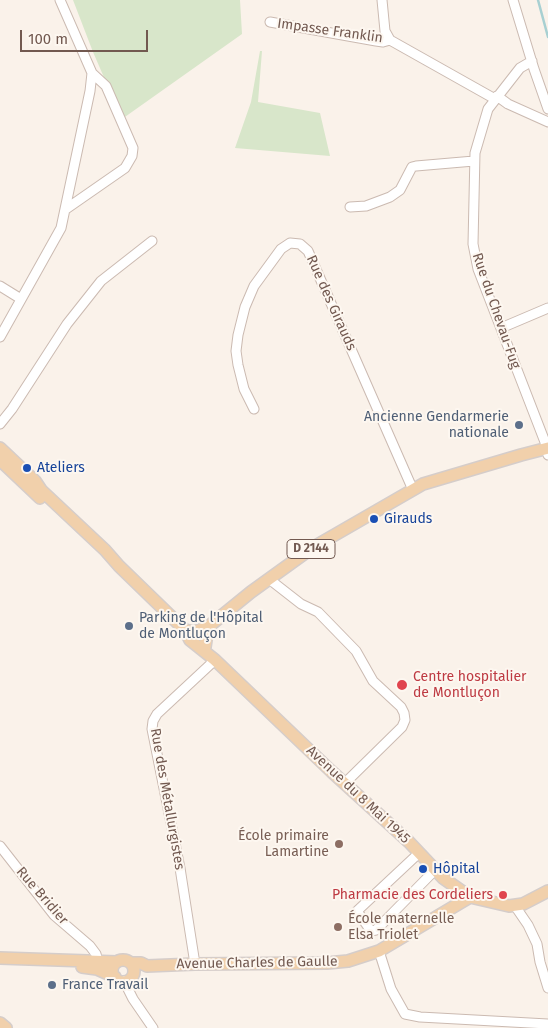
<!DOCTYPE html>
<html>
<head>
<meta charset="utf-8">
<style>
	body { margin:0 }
	#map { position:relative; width:548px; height:1028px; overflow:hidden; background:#faf2ea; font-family:"Fira Sans",sans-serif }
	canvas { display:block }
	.scale { position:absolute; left:20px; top:30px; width:128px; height:22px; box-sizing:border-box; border:2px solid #725950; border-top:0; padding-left:6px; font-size:15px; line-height:18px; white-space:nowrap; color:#725950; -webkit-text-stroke:4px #fdf7f0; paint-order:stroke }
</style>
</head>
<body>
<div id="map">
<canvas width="548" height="1028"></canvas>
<div class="scale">100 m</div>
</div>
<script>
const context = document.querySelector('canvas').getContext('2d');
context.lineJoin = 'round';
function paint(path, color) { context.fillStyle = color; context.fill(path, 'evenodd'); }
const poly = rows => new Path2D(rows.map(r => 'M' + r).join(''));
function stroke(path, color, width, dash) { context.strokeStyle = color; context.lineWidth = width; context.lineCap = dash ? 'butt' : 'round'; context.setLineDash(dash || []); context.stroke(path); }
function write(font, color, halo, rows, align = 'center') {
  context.font = font + ' "Fira Sans",sans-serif'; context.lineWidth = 4; context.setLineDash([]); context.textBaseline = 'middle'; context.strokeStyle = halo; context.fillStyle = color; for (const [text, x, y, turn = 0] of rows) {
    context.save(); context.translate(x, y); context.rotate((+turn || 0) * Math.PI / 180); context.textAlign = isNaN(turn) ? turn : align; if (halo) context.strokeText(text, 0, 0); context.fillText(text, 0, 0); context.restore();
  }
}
paint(poly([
	[73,0,240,0,242,34,122,119,93,52],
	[260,51,262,51,258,102,320,113,330,156,235,148,251,102]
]), '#d8e6ca');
stroke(poly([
	[538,0,548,37]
]), '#a8d0d2', 2.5);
const minor = poly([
	[382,0,385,31,390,40,495,99],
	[513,0,534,69,548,109],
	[270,22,376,41,383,42,390,40],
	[532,61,520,68,488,109,475,153,473,244,478,269,545,442,548,455],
	[497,96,508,104,548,122],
	[350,207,366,206,390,197,400,190,412,167,416,166,474,161],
	[66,209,125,168,132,156,133,148,106,86,92,73],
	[0,286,21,299],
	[501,328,548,308],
	[0,337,61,228,90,91,92,73,60,0],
	[254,409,244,389,238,365,236,351,238,335,245,307,254,286,281,249,290,243,300,244,308,251,413,490],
	[0,424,12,409,67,324,101,281,152,241],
	[269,579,301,604,318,612,356,651,373,681,401,707,404,713,405,720,402,727,345,783],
	[0,846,54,915,90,946,96,954,98,961,98,967],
	[419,853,357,911,371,931,376,930,435,870],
	[515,906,528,925,537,944,540,962,548,988],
	[379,951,391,989,405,1014,420,1017,548,1024],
	[195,964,180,868,152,729,153,721,157,714,215,660],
	[124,981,133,999,153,1028]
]);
const major = poly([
	[0,448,35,481,41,490,105,550,119,566,185,630,190,640,215,660,332,772,409,842,443,878,470,897,509,906,523,904,548,891],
	[0,460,40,498],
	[185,630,194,632,208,627,251,592,312,548,423,484,521,455,548,448],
	[205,647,208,627],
	[0,958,117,962],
	'112 971a11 11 0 1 1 22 0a11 11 0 1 1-22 0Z',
	[131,963,141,963,147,966,195,964,327,963,348,961,379,951,470,897],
	[82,967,97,969,115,977],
	[0,1023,6,1028]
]);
stroke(minor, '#cbbab1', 11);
stroke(major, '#d5cdca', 14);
stroke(minor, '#fff', 9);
stroke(major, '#f1d0ab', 11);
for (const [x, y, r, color] of [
	[519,425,5,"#5c6f8a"],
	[27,468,5,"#1a4fb4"],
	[374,519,5,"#1a4fb4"],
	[129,626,5,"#5c6f8a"],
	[402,685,6,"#e0444e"],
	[339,844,5,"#8d6e63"],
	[423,869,5,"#1a4fb4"],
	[503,895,5,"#e0444e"],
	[338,927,5,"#8d6e63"],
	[52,985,5,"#5c6f8a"]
]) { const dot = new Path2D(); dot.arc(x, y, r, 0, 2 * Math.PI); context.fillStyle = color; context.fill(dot); stroke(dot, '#fdf7f0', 2); }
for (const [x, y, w] of [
	[311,549,48]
]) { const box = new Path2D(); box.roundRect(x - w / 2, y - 9.5, w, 19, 4); context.fillStyle = '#fdf7f0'; context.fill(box); stroke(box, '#725950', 1); }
write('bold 12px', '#725950', null, [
	["D 2144",311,549]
]);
write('14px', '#725950', '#fdf7f0', [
	["Impasse Franklin",330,31,8],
	["Rue des Girauds",331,303,66],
	["Rue du Chevau-Fug",496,311,71],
	["Avenue du 8 Mai 1945",358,795,43],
	["Rue des Métallurgistes",167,799,80],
	["Rue Bridier",42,896,49],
	["Avenue Charles de Gaulle",257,963,-1]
]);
write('14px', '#4e5e75', '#fdf7f0', [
	["Ancienne Gendarmerie",509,417,"right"],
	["nationale",509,433,"right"],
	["Parking de l'Hôpital",139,618],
	["de Montluçon",139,634],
	["France Travail",62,985]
], 'left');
write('14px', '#164399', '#fdf7f0', [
	["Ateliers",37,468],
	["Girauds",384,519],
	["Hôpital",433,869]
], 'left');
write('14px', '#be3a42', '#fdf7f0', [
	["Centre hospitalier",413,677],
	["de Montluçon",413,693],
	["Pharmacie des Cordeliers",493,895,"right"]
], 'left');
write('14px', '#785e54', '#fdf7f0', [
	["École primaire",329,836],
	["Lamartine",329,852],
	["École maternelle",348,919,"left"],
	["Elsa Triolet",348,935,"left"]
], 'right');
</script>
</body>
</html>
